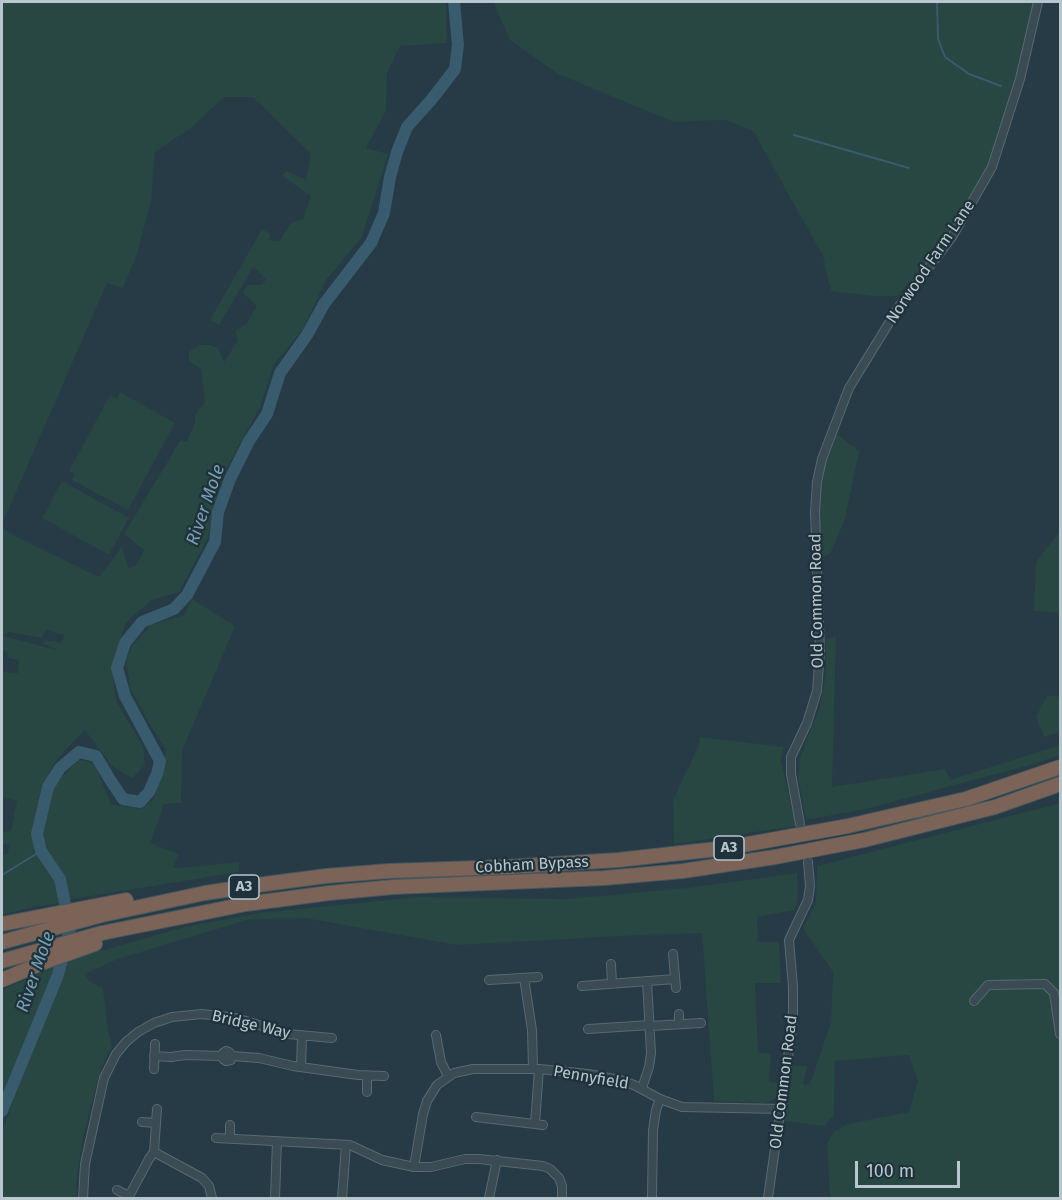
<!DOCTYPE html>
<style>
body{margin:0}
#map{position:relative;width:1062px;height:1200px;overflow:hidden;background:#263b45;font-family:"Fira Sans",sans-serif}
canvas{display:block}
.frame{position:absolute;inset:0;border:3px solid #b8c6ce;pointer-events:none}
.scale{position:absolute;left:855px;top:1161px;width:105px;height:27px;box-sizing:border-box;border:3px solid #b8c6ce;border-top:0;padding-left:8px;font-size:18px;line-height:21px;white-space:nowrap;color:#b8c6ce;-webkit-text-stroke:4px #1f313a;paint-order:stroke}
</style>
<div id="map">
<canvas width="1062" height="1200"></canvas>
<div class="frame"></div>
<div class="scale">100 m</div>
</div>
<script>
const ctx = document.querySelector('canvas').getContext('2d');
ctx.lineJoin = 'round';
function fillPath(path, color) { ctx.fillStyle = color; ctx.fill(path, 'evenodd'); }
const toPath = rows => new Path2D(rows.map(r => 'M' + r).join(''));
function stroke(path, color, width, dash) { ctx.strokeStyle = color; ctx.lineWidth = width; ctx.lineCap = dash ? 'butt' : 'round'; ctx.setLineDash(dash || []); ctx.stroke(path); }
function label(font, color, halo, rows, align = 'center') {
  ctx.font = font + ' "Fira Sans",sans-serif'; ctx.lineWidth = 4.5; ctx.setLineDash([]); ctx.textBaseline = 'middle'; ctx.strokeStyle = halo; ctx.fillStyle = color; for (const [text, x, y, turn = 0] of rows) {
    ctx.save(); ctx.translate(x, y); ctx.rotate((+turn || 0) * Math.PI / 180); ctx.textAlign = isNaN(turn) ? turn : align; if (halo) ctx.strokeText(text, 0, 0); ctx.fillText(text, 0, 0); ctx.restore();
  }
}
fillPath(toPath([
 [2,2,446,2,447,43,400,46,387,73,386,111,366,148,388,154,362,237,326,280,303,329,274,364,261,405,221,479,208,538,179,592,152,600,125,623,112,669,116,701,143,746,145,765,132,778,112,766,85,730,68,747,54,763,44,784,38,802,35,829,37,852,39,859,56,880,60,903,33,907,2,915,2,855,7,854,10,845,2,844,2,832,11,831,17,801,2,797,2,661,2,682,3,672,18,673,19,660,7,658,8,652,2,650,2,527,11,534,99,577,122,547,128,568,137,565,144,550,124,534,180,441,187,441,195,424,195,415,205,402,201,369,189,361,189,352,199,345,210,345,218,348,224,362,238,340,235,331,246,324,257,306,243,293,247,285,262,285,266,279,253,267,219,325,210,320,262,229,271,234,268,240,279,241,291,223,303,219,311,196,282,176,286,171,306,180,311,154,253,97,224,97,192,127,155,152,151,201,137,254,123,288,107,283,2,524],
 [46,630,64,635,62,643,45,640,43,644,56,649,56,650,3,636,8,632,42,638],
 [495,2,1033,2,1016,82,989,165,951,234,897,296,872,296,831,291,823,256,753,131,726,120,674,122,558,74,510,40,495,6],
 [120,392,175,423,128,510,72,480,75,474,69,471,110,395,117,399],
 [837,434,859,451,845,519,830,554,822,558,819,515,824,468],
 [62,481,129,518,109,555,42,518],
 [1060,531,1060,613,1034,611,1036,562],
 [192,599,235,626,182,751,181,803,164,804,150,843,179,854,172,868,179,868,239,862,239,872,67,900,65,884,58,869,45,848,43,827,54,784,79,760,94,763,111,804,140,809,153,800,161,778,166,750,149,723,130,688,126,659,133,645,151,625,184,615],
 [836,636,832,787,945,769,950,780,1060,745,1060,755,1033,764,866,809,806,820,798,777,800,758,820,706,826,674,826,639],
 [1047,695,1060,697,1060,732,1044,737,1036,717],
 [700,737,784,747,781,760,796,826,674,844,673,800,699,745],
 [1060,803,1060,1198,830,1198,827,1143,834,1132,848,1124,909,1112,918,1081,909,1055,835,1061,834,1115,824,1126,784,1121,791,1066,807,1066,803,1085,810,1084,831,1022,833,972,803,928,816,903,817,866],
 [797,873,798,900,794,910,757,917,758,942,779,942,781,983,755,983,758,1052,771,1054,769,1082,781,1083,776,1098,766,1103,714,1101,702,933,641,935,457,945,305,918,250,919,118,959,84,974,89,981,103,989,108,1030,112,1046,103,1064,97,1083,83,1137,76,1182,77,1198,2,1198,2,1133,20,1080,59,984,66,962,90,954,184,927,260,913,417,897,567,899,687,888],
 [55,966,53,975,2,1097,2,990]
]), '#284642');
stroke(toPath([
 [937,2,938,39,945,57,969,74,1001,86],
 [794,135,909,168],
 [2,875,41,851]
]), '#385b6d', 2);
stroke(toPath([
 [2,1111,58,975,70,928,60,879,41,851,37,834,48,787,60,768,79,752,96,756,109,778,123,799,140,802,149,792,157,774,160,761,125,696,117,668,125,643,142,622,174,609,187,595,215,542,218,512,230,479,249,441,267,414,280,373,307,335,324,304,371,243,384,213,390,177,397,152,407,127,432,99,455,69,458,45,454,2]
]), '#385b6d', 12);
const street = toPath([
 [800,824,791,774,791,757,807,723,817,691,820,651,815,512,817,482,822,459,849,388,900,305,952,237,992,167,1020,79,1038,2],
 [673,954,676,988],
 [611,964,612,983],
 [524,978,532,1030,533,1069],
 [489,980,538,977],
 [582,986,675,979],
 [974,1001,988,985,1045,984,1054,993,1060,1034],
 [679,1014,679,1024],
 [650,1026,701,1023],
 [588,1029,650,1025],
 [436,1035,441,1062,448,1076],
 [154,1056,171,1057,185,1055,222,1056,223,1053,226,1051,229,1052,232,1056,231,1060,226,1061,223,1059,222,1056],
 [232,1056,259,1058,293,1066,358,1075,384,1076],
 [301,1067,302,1036],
 [154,1069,155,1044],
 [539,1069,588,1074,620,1080,634,1085,660,1099,682,1107,782,1109],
 [642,1088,649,1067,651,1053,647,981],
 [367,1092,367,1076],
 [476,1117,543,1125],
 [142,1122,156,1123],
 [216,1138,350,1145,382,1160,414,1167,431,1167,465,1159,479,1159,543,1166,550,1169,559,1178,562,1186,562,1198],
 [230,1138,230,1125],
 [154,1152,202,1178,209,1186,212,1198],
 [414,1167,423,1114,427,1101,437,1085,454,1073,473,1069,539,1069,535,1124],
 [117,1190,129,1196],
 [83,1198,85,1164,104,1078,116,1054,126,1042,138,1032,154,1023,172,1017,202,1014,236,1018,288,1034,332,1038],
 [128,1198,149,1159,154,1152,157,1109],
 [275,1198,277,1141],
 [342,1198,346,1145],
 [489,1198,497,1160],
 [652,1198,653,1130,656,1110,660,1099],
 [768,1198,793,1022,793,987,789,940,808,900,810,886,808,862]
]);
const highway = toPath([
 [2,924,126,900],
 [2,942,102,915,205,893,265,884,326,876,389,871,507,867,618,860,726,848,848,826,966,799,1060,767],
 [2,961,102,933,246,904,329,893,393,887,604,878,683,871,775,857,864,840,995,807,1060,784],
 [2,980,47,961,95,944]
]);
stroke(street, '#596972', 10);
stroke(highway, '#45565f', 16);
stroke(street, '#3a4b54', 8);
stroke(highway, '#7b6457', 14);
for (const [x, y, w] of [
 [729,848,30],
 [244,887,30]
]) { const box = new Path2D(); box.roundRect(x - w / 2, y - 12, w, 24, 4.5); ctx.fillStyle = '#1f313a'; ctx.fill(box); stroke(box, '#b8c6ce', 1.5); }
label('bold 15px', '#b8c6ce', null, [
 ["A3",729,848],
 ["A3",244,887]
]);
label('16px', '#b8c6ce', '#1f313a', [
 ["Norwood Farm Lane",931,262,-56],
 ["Old Common Road",817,601,-91],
 ["Cobham Bypass",532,865,-3],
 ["Bridge Way",251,1025,13],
 ["Pennyfield",591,1078,10],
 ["Old Common Road",784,1082,-83]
]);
label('italic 18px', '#769fb3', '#1f313a', [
 ["River Mole",206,505,-71],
 ["River Mole",36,972,-71]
]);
</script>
